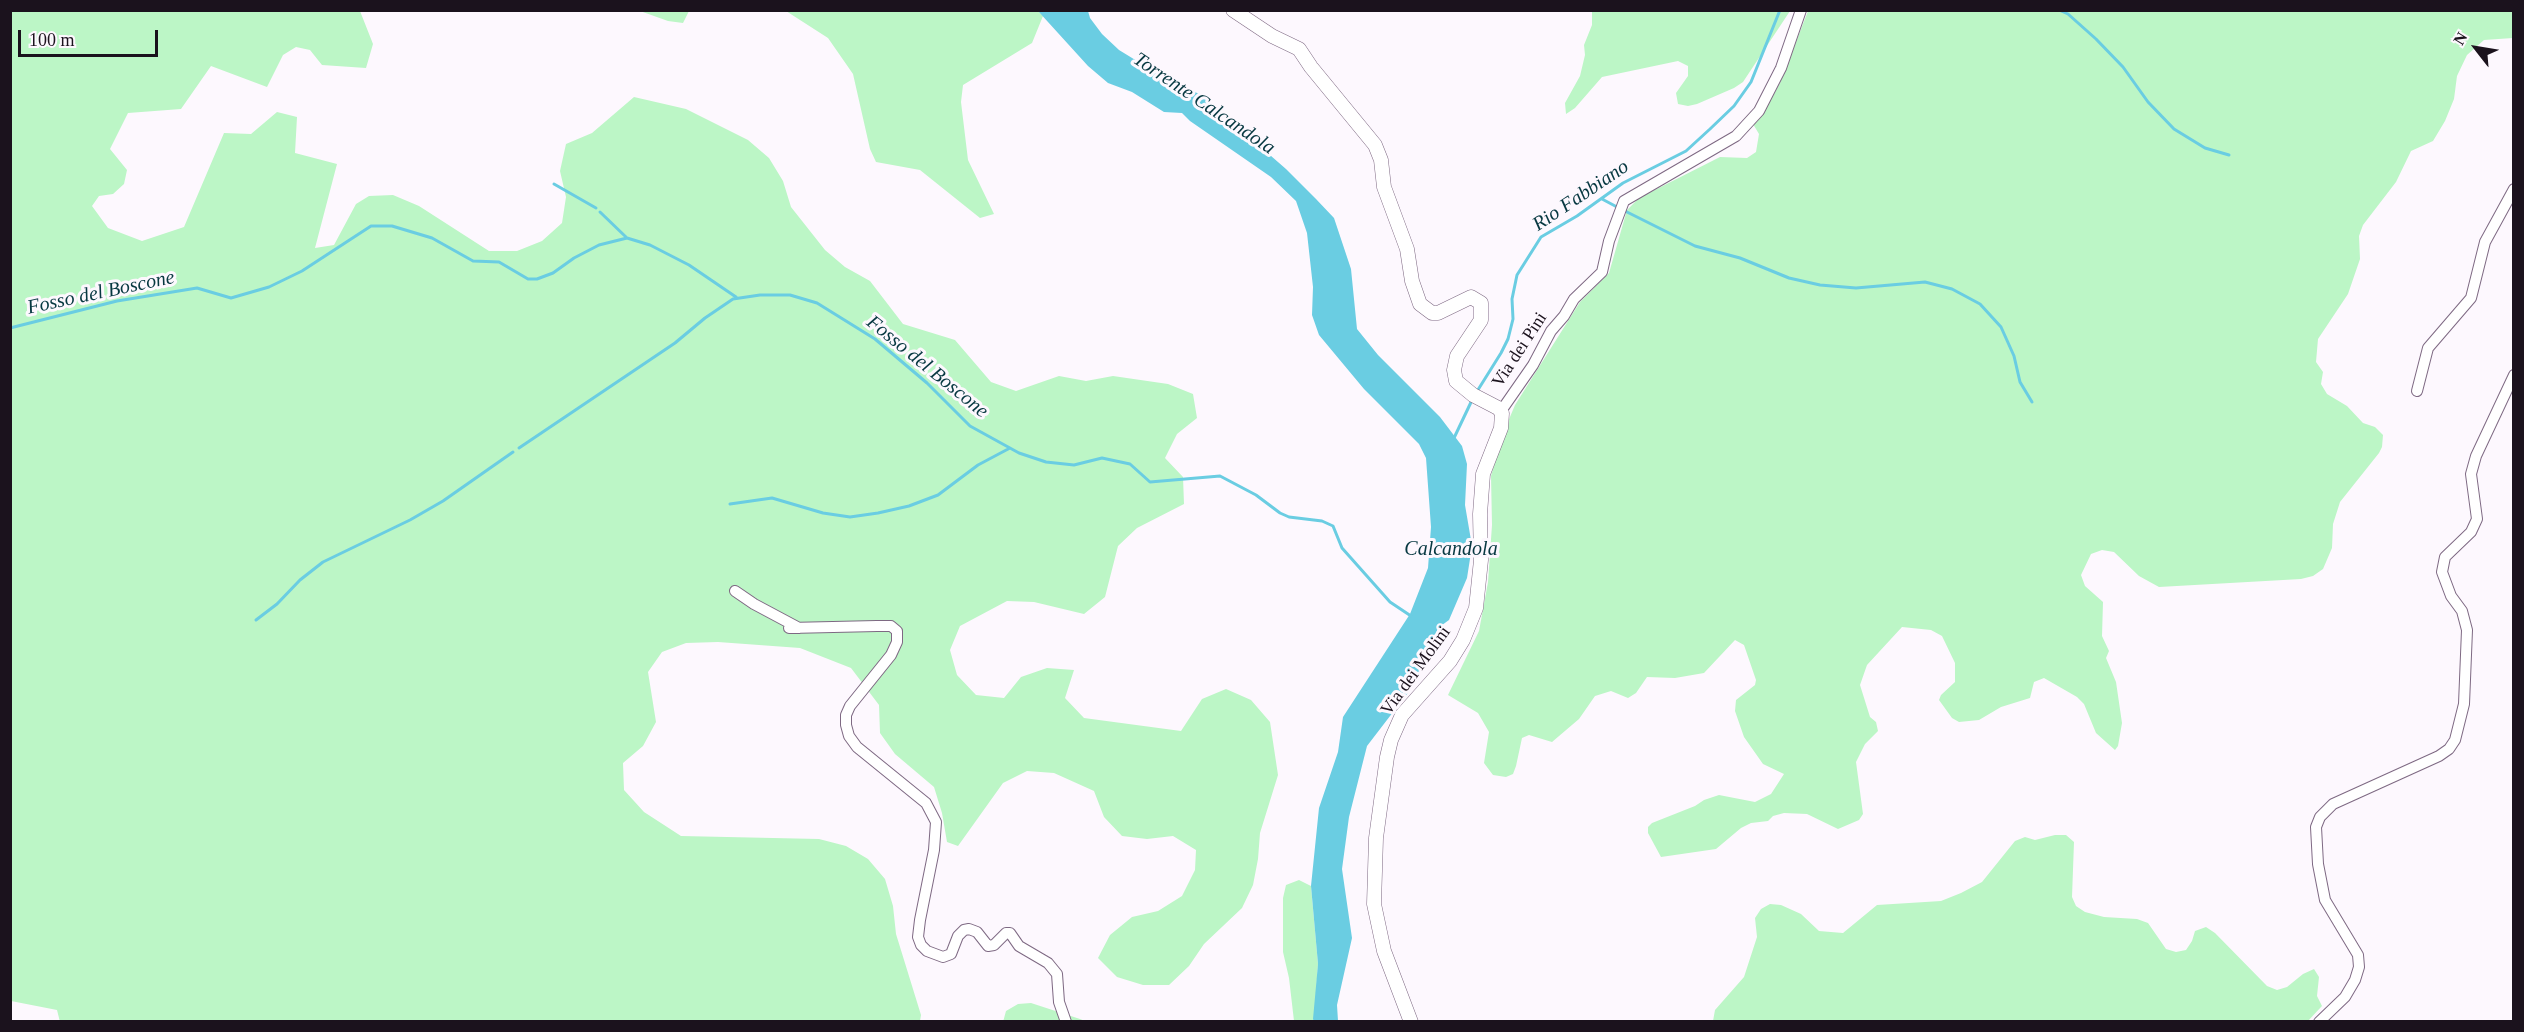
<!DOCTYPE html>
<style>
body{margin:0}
#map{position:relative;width:2524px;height:1032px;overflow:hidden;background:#fdf8fe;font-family:"Times New Roman",serif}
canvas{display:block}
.frame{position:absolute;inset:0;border:12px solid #1b121d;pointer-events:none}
.north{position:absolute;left:2446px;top:18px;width:60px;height:60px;-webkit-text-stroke:4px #fdf8fe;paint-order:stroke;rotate:301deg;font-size:16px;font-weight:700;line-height:24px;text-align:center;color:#1b121d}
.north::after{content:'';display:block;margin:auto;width:21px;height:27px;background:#1b121d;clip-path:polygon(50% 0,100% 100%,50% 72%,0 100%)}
.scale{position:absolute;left:18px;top:30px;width:140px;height:27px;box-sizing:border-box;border:3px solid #1b121d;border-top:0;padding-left:8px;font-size:18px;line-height:21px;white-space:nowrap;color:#1b121d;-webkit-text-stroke:4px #fdf8fe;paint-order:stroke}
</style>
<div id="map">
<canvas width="2524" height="1032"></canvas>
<div class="frame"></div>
<div class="north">N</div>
<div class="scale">100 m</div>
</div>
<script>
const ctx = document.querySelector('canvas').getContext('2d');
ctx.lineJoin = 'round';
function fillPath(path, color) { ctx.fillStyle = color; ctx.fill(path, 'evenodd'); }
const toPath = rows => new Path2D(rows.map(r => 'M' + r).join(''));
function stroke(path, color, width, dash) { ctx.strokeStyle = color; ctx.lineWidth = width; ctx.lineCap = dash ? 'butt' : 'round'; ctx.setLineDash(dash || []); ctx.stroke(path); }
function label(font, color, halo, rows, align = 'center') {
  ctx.font = font + ' "Times New Roman",serif'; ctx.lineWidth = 6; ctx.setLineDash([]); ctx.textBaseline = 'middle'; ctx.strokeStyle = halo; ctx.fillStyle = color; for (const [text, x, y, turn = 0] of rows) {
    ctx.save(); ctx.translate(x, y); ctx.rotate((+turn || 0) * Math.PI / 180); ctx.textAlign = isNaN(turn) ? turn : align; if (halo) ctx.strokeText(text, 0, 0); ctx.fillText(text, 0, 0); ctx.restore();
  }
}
fillPath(toPath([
 [10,11,360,11,373,44,366,68,322,65,310,50,296,47,283,55,267,87,211,66,181,109,128,113,110,149,127,170,124,184,113,194,99,196,92,206,108,228,142,241,184,227,224,133,251,134,277,112,297,117,295,153,337,164,315,248,334,245,356,204,369,196,393,195,419,206,489,251,517,251,542,241,562,223,566,197,560,171,566,144,592,133,634,97,686,109,748,140,769,158,783,181,791,207,825,250,845,267,870,281,903,324,955,340,991,382,1016,391,1059,376,1086,381,1113,376,1168,384,1193,394,1197,418,1177,434,1165,458,1183,477,1184,504,1137,528,1118,546,1105,597,1084,614,1034,602,1007,601,960,626,950,650,957,675,976,695,1004,698,1021,677,1047,668,1074,670,1065,698,1084,718,1181,731,1202,699,1226,689,1251,700,1270,722,1278,775,1260,833,1258,859,1253,885,1242,908,1204,944,1189,966,1169,985,1143,985,1117,977,1098,958,1110,935,1132,917,1158,911,1182,896,1195,870,1196,850,1173,836,1147,839,1122,836,1104,817,1094,791,1054,773,1027,771,1003,783,958,846,947,842,942,813,934,787,895,754,880,733,879,705,851,668,800,648,718,642,686,643,662,652,648,672,656,722,643,746,623,763,624,790,644,812,681,836,819,839,846,846,868,859,885,879,893,906,896,934,921,1015,920,1021,60,1022,57,1010,11,1001],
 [640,11,689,11,683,23,668,21],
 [786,11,1038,11,1043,16,1032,43,963,85,961,102,968,160,994,214,980,218,920,170,876,162,870,149,853,74,828,38],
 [1592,11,1592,10,1790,11,1743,82,1734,88,1697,104,1688,106,1678,104,1676,93,1688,76,1688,66,1678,61,1602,77,1575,108,1566,114,1565,103,1580,76,1585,55,1584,45,1592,25],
 [1808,11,2513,11,2513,38,2484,40,2467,55,2457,76,2454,99,2445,121,2433,141,2411,151,2396,182,2363,225,2359,236,2360,259,2348,294,2318,339,2316,362,2323,372,2321,384,2327,394,2347,406,2363,423,2375,427,2383,435,2382,447,2379,453,2340,502,2333,524,2332,548,2323,569,2313,576,2301,579,2159,587,2139,576,2114,552,2102,550,2091,554,2081,575,2085,586,2103,602,2102,636,2109,651,2106,658,2116,682,2122,723,2118,746,2115,750,2096,733,2084,704,2077,697,2044,678,2034,682,2030,698,2001,707,1979,720,1959,722,1952,718,1939,700,1941,695,1955,682,1955,663,1942,636,1931,630,1902,627,1867,665,1860,685,1870,717,1876,722,1878,731,1865,744,1856,762,1863,814,1859,820,1838,829,1807,814,1784,813,1773,816,1768,821,1751,823,1741,828,1716,849,1661,857,1648,833,1648,827,1652,823,1695,806,1704,800,1719,795,1755,802,1771,794,1784,774,1763,764,1744,737,1735,711,1736,700,1755,685,1756,680,1744,645,1735,640,1704,673,1675,678,1647,677,1636,693,1628,698,1611,691,1595,696,1579,719,1552,742,1529,735,1522,738,1516,766,1513,774,1506,777,1493,775,1484,763,1489,732,1478,713,1448,695,1479,631,1488,582,1492,525,1491,476,1502,436,1515,405,1580,302,1609,273,1627,210,1639,198,1720,157,1747,158,1756,152,1759,134,1753,124,1763,114,1780,83],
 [2055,835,2066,835,2074,842,2072,897,2076,906,2085,912,2104,917,2137,919,2148,923,2166,949,2176,952,2186,950,2192,941,2195,931,2206,927,2215,933,2267,986,2277,990,2287,987,2303,974,2314,969,2319,977,2317,996,2322,1006,2307,1022,1713,1021,1715,1010,1744,977,1757,937,1755,918,1761,909,1770,904,1781,905,1801,914,1819,931,1843,933,1877,905,1941,901,1961,893,1982,882,2015,841,2025,837,2035,840],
 [1299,880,1311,886,1318,964,1314,1021,1294,1021,1289,978,1283,952,1283,898,1286,885],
 [1031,1003,1080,1019,1085,1021,1003,1022,1006,1011,1018,1004]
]), '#bcf6c6');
fillPath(toPath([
 [1038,11,1088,11,1090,18,1102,34,1119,50,1155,72,1201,95,1286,169,1316,199,1334,218,1351,269,1357,329,1378,355,1440,417,1462,446,1467,464,1465,505,1472,546,1467,578,1449,620,1438,628,1427,657,1410,690,1367,746,1349,817,1342,869,1352,938,1337,1005,1338,1021,1314,1021,1313,1019,1318,964,1311,886,1319,808,1338,752,1343,717,1410,614,1428,568,1431,527,1426,458,1419,444,1364,389,1319,335,1312,315,1313,287,1307,233,1296,201,1271,177,1190,121,1182,113,1164,112,1132,92,1108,83,1088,66]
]), '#6acde2');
stroke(toPath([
 [2059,10,2068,14,2096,39,2123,67,2148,102,2174,129,2205,148,2229,155],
 [554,184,596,208],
 [1602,199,1617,207],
 [1623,210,1695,246,1740,258,1789,278,1820,285,1856,288,1925,282,1952,289,1980,304,2001,327,2014,356,2020,382,2032,402],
 [600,212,627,238],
 [10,328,117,301,197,288,231,298,269,287,302,271,371,226,392,226,432,238,473,261,499,262,528,279,537,279,553,273,574,258,599,245,627,238,650,245,689,265,736,297],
 [1476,393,1501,353,1508,339,1513,319,1512,299,1517,275,1541,237,1577,216,1623,183,1686,151,1710,129,1734,106,1751,82,1780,10],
 [1454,438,1473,398],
 [519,448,675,343,705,318,733,299,760,295,790,295,817,303,875,339,927,383,970,426,1019,453,1046,462,1074,465,1102,458,1130,464,1150,482,1220,476,1256,495,1280,513,1289,517,1322,521,1333,526,1342,548,1390,602,1411,616],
 [730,504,772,498,823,513,850,517,878,513,909,506,938,495,978,465,1010,448],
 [256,620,277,604,300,580,323,562,410,520,443,501,513,452]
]), '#6acde2', 3);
const minor = toPath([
 [2417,391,2428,348,2471,298,2485,242,2514,189],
 [1501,411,1533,365,1551,331,1564,316,1574,299,1602,272,1609,241,1624,201,1736,136,1759,111,1781,68,1801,10],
 [735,591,754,604,799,628],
 [789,628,877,626,891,626,897,631,897,642,891,655,850,706,846,715,846,725,849,736,857,747,926,803,936,822,934,850,920,920,918,937,921,945,927,951,943,957,951,954,958,936,964,930,969,929,977,932,988,946,994,945,1006,933,1010,933,1019,946,1048,963,1057,974,1059,1002,1066,1022],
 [2319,1022,2345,997,2355,980,2359,967,2358,955,2325,900,2318,864,2316,827,2320,817,2333,804,2439,756,2449,749,2455,740,2464,704,2467,630,2462,611,2451,596,2442,572,2445,557,2471,532,2477,519,2471,474,2476,456,2514,375]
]);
const tertiary = toPath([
 [1233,10,1272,36,1299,49,1311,67,1375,145,1381,160,1384,187,1407,249,1412,281,1420,304,1432,313,1438,313,1471,297,1481,303,1481,320,1457,356,1454,370,1456,381,1473,395,1498,408,1502,413,1501,428,1483,474,1480,514,1481,560,1476,608,1463,640,1450,661,1402,715,1391,740,1387,757,1376,838,1374,904,1384,951,1411,1022]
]);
stroke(minor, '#7e6983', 12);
stroke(tertiary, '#7e6983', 15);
stroke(minor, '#fff', 10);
stroke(tertiary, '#fff', 14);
label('18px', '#1b121d', '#fdf8fe', [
 ["Via dei Pini",1520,350,-57],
 ["Via dei Molini",1416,671,-54]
]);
label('italic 20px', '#073841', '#fdf8fe', [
 ["Torrente Calcandola",1204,104,34],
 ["Rio Fabbiano",1581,196,-34],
 ["Fosso del Boscone",101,293,-12],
 ["Fosso del Boscone",927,367,39],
 ["Calcandola",1451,550]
]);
</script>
